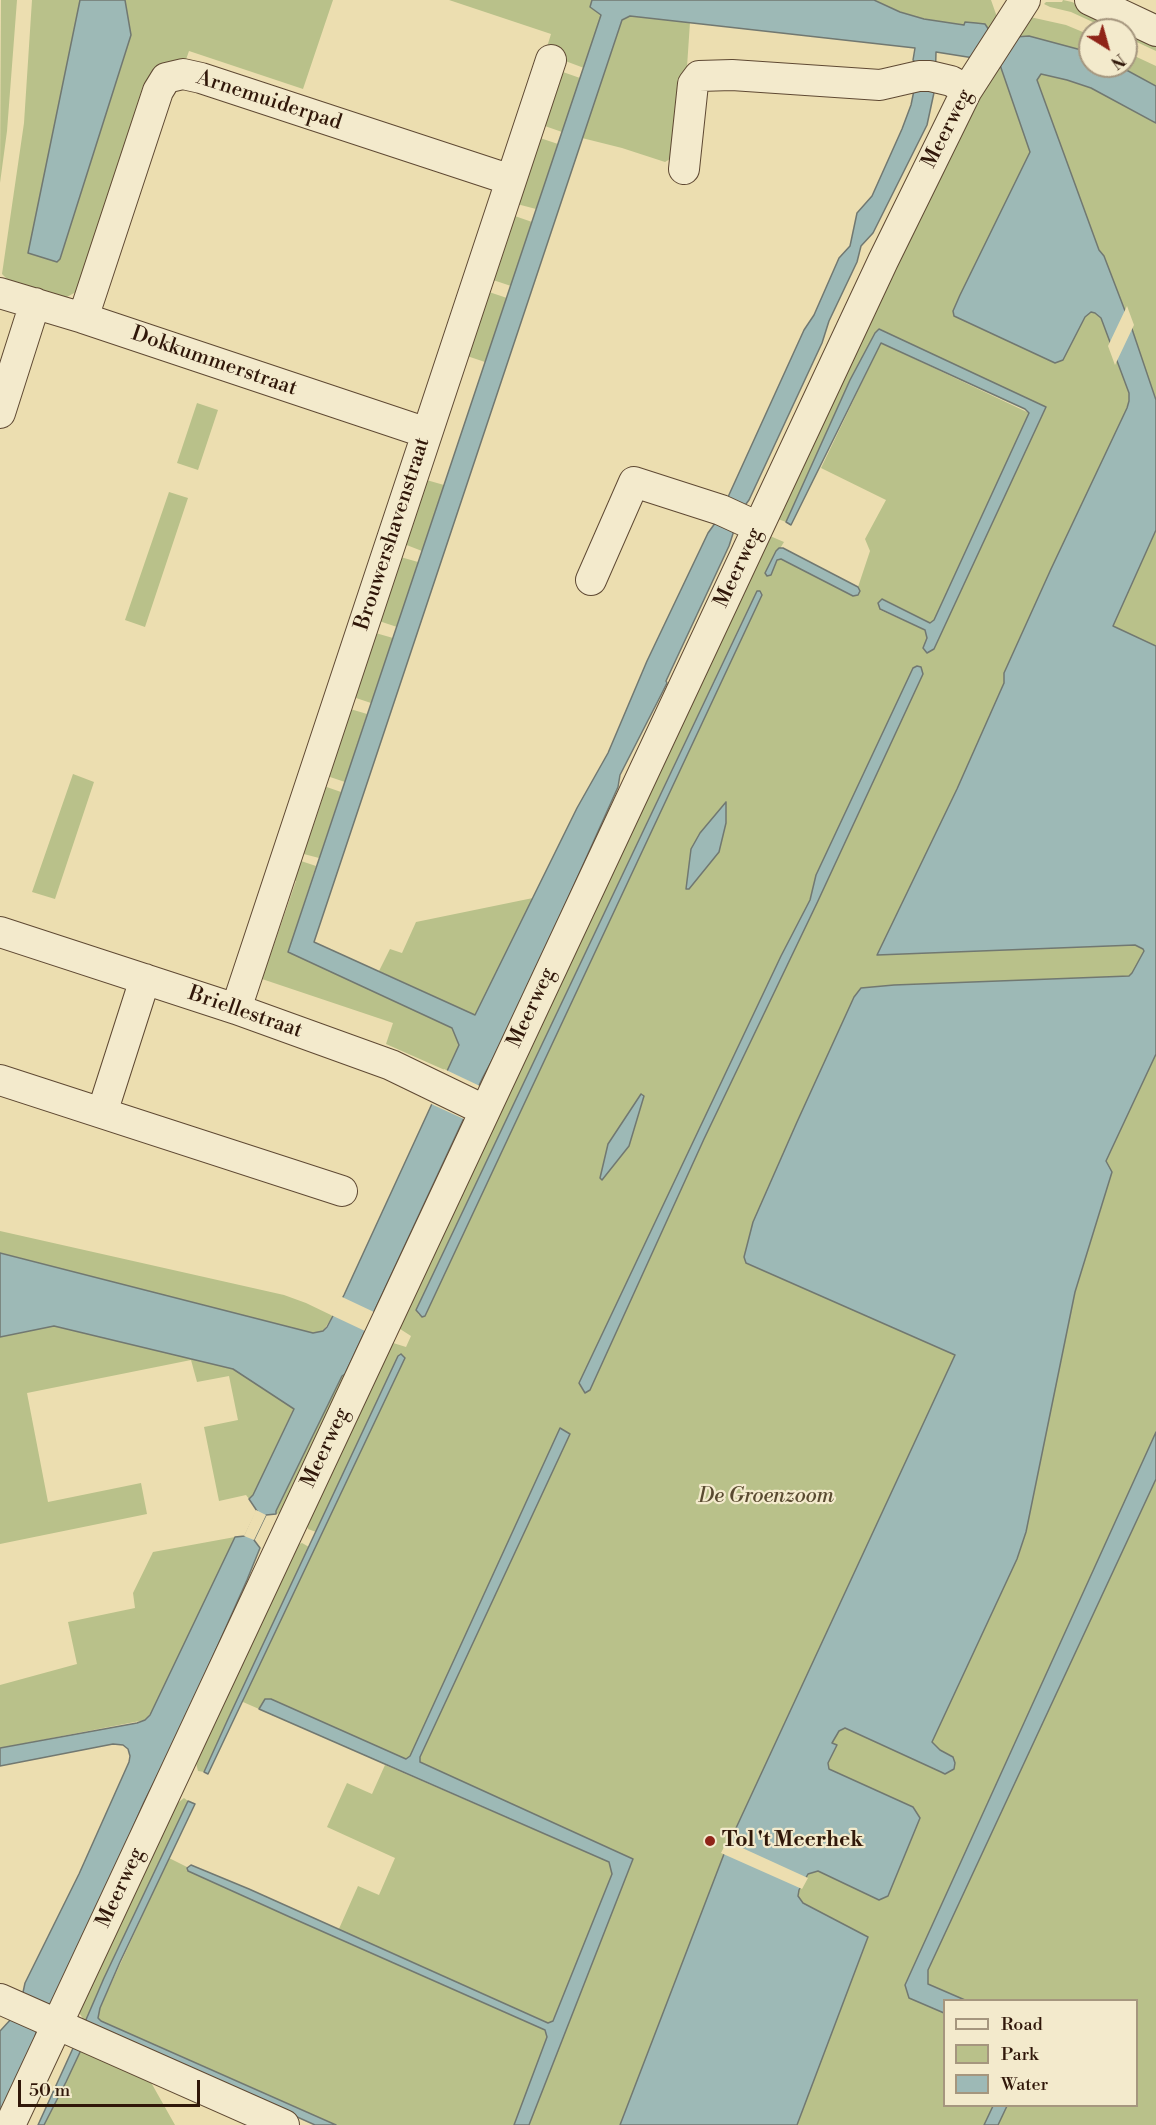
<!DOCTYPE html>
<style>
body{margin:0}
#map{position:relative;width:1156px;height:2125px;overflow:hidden;background:#ecdeb0;font-family:"Libre Bodoni",serif}
canvas{display:block}
.legend{position:absolute;left:943px;top:1999px;width:195px;height:108px;box-sizing:border-box;background:#f3eacc;border:2px solid #a5967e;margin:0;padding:8px 10px;list-style:none;font-size:18px;color:#301709}
.legend li{display:flex;align-items:center;gap:12px;height:30px}
.legend b{width:30px;border:2px solid #a5967e}
.north{position:absolute;left:1078px;top:18px;width:60px;height:60px;box-sizing:border-box;background:#f3eacc;border:2px solid #a5967e;border-radius:50%;rotate:143deg;font-size:16px;font-weight:700;line-height:24px;text-align:center;color:#301709}
.north::after{content:'';display:block;margin:auto;width:21px;height:27px;background:#8f2418;clip-path:polygon(50% 0,100% 100%,50% 72%,0 100%)}
.scale{position:absolute;left:18px;top:2080px;width:182px;height:27px;box-sizing:border-box;border:3px solid #301709;border-top:0;padding-left:8px;font-size:18px;line-height:21px;white-space:nowrap;color:#301709;-webkit-text-stroke:4px #f3eacc;paint-order:stroke}
</style>
<div id="map">
<canvas width="1156" height="2125"></canvas>
<ul class="legend">
<li><b style="height:8px;background:#f3eacc"></b>Road</li>
<li><b style="height:16px;background:#b9c18a"></b>Park</li>
<li><b style="height:16px;background:#9db9b6"></b>Water</li>
</ul>
<div class="north">N</div>
<div class="scale">50 m</div>
</div>
<script>
const ctx = document.querySelector('canvas').getContext('2d');
ctx.lineJoin = 'round';
function fillPath(path, color) { ctx.fillStyle = color; ctx.fill(path, 'evenodd'); }
const toPath = rows => new Path2D(rows.map(r => 'M' + r).join(''));
function stroke(path, color, width, dash) { ctx.strokeStyle = color; ctx.lineWidth = width; ctx.lineCap = dash ? 'butt' : 'round'; ctx.setLineDash(dash || []); ctx.stroke(path); }
function label(font, color, halo, rows, align = 'center') {
  ctx.font = font + ' "Libre Bodoni",serif'; ctx.lineWidth = 4.5; ctx.setLineDash([]); ctx.textBaseline = 'middle'; ctx.strokeStyle = halo; ctx.fillStyle = color; for (const [text, x, y, turn = 0] of rows) {
    ctx.save(); ctx.translate(x, y); ctx.rotate((+turn || 0) * Math.PI / 180); ctx.textAlign = isNaN(turn) ? turn : align; if (halo) ctx.strokeText(text, 0, 0); ctx.fillText(text, 0, 0); ctx.restore();
  }
}
fillPath(toPath([
 [1,0,17,0,7,131,0,183],
 [32,0,80,0,28,253,60,258,131,35,125,0,333,0,303,89,189,51,183,68,76,292,65,298,7,279,2,274,24,123],
 [449,0,592,0,590,7,601,15,584,68,560,59,547,47,551,34],
 [874,0,991,0,997,17,989,30,924,19,900,12],
 [1063,0,1072,2,1156,40,1156,51,1126,37,1126,30,1110,30,1071,12,1050,7,1044,4,1046,2,1062,2],
 [630,16,690,22,687,67,677,155,665,162,622,148,582,138,622,20],
 [1030,17,1066,25,1090,35,1090,66,1126,66,1126,52,1156,66,1156,2125,524,2125,628,1861,261,1705,259,1709,243,1702,244,1695,399,1354,316,1532,308,1529,304,1516,390,1342,406,1347,411,1336,397,1327,770,536,784,542,765,573,766,575,777,560,781,559,853,596,855,596,859,589,858,587,870,551,865,539,886,500,821,468,881,343,1029,413,934,620,930,623,883,599,880,610,925,630,927,638,924,645,1038,404,879,329,875,333,850,380,786,522,778,519,908,226,999,62,1008,85,1015,37],
 [755,594,419,1315,416,1310],
 [944,2000,1136,2000,1136,2106,944,2106],
 [560,71,580,78,562,132,542,125],
 [537,137,558,144,536,209,517,204],
 [512,215,532,222,511,286,493,280,492,267,498,269,511,230,505,228],
 [486,291,507,298,485,362,467,356],
 [197,403,218,410,198,470,177,463],
 [423,479,444,485,422,551,404,544],
 [169,492,188,498,145,627,125,620],
 [397,556,418,562,397,627,379,621,397,572],
 [372,632,393,638,371,703,353,697,359,686,372,648],
 [347,708,367,714,345,782,327,776,328,761,334,762,347,724,341,722],
 [73,774,94,782,55,899,32,892],
 [321,785,341,792,319,858,300,853,303,837,309,838,322,800,316,798],
 [298,860,316,866,288,952,452,1028,459,1045,447,1071,386,1044,393,1023,262,979,296,881,288,878],
 [533,898,475,1015,379,971,390,949,402,953,416,922],
 [0,1231,284,1295,306,1303,333,1316,323,1331,313,1333,0,1253],
 [54,1326,233,1369,294,1408,253,1495,249,1499,246,1495,219,1501,204,1427,238,1420,229,1376,197,1382,191,1360,27,1393,48,1502,141,1483,147,1514,0,1544,0,1337],
 [365,1331,373,1335,288,1512,276,1514,276,1511,342,1376,346,1374],
 [235,1537,155,1708,145,1720,0,1748,0,1685,77,1664,68,1622,135,1608,133,1593,153,1552],
 [302,1543,309,1547,204,1772,198,1771,196,1763,290,1547],
 [385,1765,609,1862,612,1874,553,2021,550,2023,548,2024,338,1931,358,1886,379,1895,395,1858,327,1827,347,1783,372,1794],
 [184,1798,188,1801,104,1978,85,2022,75,2006,164,1814],
 [169,1858,187,1867,188,1871,545,2030,547,2037,514,2125,336,2125,101,2021,98,2018,100,2008],
 [81,2050,144,2070,175,2125,44,2125]
]), '#b9c18a');
const water = toPath([
 [80,0,125,0,131,35,60,259,57,262,28,253,80,0],
 [592,0,874,0,900,12,924,19,964,25,965,22,976,23,985,24,989,30,1015,37,1029,36,1085,51,1090,53,1090,66,1119,66,1156,86,1156,123,1091,88,1067,80,1041,74,1037,80,1099,250,1104,256,1132,329,1156,400,1156,530,1113,626,1156,646,1156,1054,1106,1161,1112,1172,1075,1292,1026,1532,1017,1559,932,1742,940,1750,953,1757,955,1763,954,1769,945,1774,941,1772,845,1728,839,1731,832,1743,837,1745,828,1763,829,1769,913,1807,920,1818,888,1896,879,1900,818,1871,808,1874,799,1890,798,1896,803,1903,868,1937,797,2125,620,2125,724,1854,955,1355,746,1263,744,1257,753,1222,797,1122,854,997,861,988,894,985,1129,976,1132,973,1144,951,1143,949,1135,945,877,955,957,789,1004,683,1004,673,1051,569,1127,408,1129,401,1129,393,1101,318,1095,313,1091,312,1085,317,1063,360,1055,363,954,316,953,311,960,295,1030,152,999,62,936,52,935,88,927,125,873,233,861,246,857,262,829,321,822,343,749,500,740,512,729,546,666,681,667,683,661,695,620,775,618,787,512,1023,483,1077,345,1374,342,1376,276,1511,276,1514,266,1515,254,1540,260,1548,247,1580,180,1730,144,1802,58,1998,37,2028,32,2050,0,2114,0,2031,12,2018,22,1997,25,1983,79,1874,129,1762,130,1756,128,1749,123,1745,113,1744,0,1766,0,1748,137,1723,145,1720,150,1715,235,1537,245,1536,257,1511,249,1499,253,1495,294,1409,233,1369,54,1326,0,1337,0,1253,313,1333,323,1331,327,1327,344,1295,459,1045,452,1028,288,952,601,15,590,7,592,0],
 [630,16,915,48,913,60,919,66,911,105,902,129,872,196,857,213,850,246,839,258,814,315,804,330,718,519,708,533,647,661,608,753,577,808,475,1015,314,942,622,20,630,16],
 [879,329,1046,407,934,649,927,653,923,648,927,638,925,630,880,609,878,603,882,599,930,623,934,620,1029,413,1025,409,881,343,791,525,786,522,850,380,875,333,879,329],
 [779,548,783,548,858,587,860,591,858,595,853,596,781,559,777,560,771,575,767,576,765,573,776,551,779,548],
 [757,591,760,591,762,595,425,1316,422,1317,416,1310,757,591],
 [917,666,921,667,923,674,817,903,704,1139,590,1390,585,1393,579,1383,781,956,810,900,816,875,913,668,917,666],
 [726,802,726,823,719,852,689,889,686,889,691,849,700,833,726,802],
 [641,1094,644,1096,629,1146,602,1180,600,1178,608,1144,641,1094],
 [401,1354,405,1358,208,1774,204,1772,228,1719,398,1356,401,1354],
 [560,1428,570,1434,420,1757,420,1762,633,1859,529,2125,514,2125,547,2037,545,2030,292,1918,188,1871,187,1868,191,1865,249,1889,548,2023,553,2021,612,1874,609,1862,259,1709,265,1699,271,1699,406,1759,410,1756,560,1428],
 [1156,1432,1156,1479,928,1970,928,1984,965,2000,944,2000,944,2013,909,1998,905,1985,1156,1432],
 [188,1801,195,1804,120,1962,100,2008,98,2018,101,2021,336,2125,315,2125,85,2022,104,1978,188,1801],
 [74,2046,81,2050,66,2082,44,2125,38,2125,74,2046],
 [993,2106,1007,2106,998,2125,984,2125,993,2106]
]);
fillPath(water, '#9db9b6');
stroke(water, '#717871', 1.5);
fillPath(toPath([
 [1127,306,1134,325,1115,365,1108,346],
 [444,1069,482,1087,466,1120,429,1103],
 [340,1296,374,1312,365,1331,331,1315],
 [256,1510,266,1515,254,1540,244,1536],
 [727,1841,808,1878,802,1889,721,1853]
]), '#ecdeb0');
const minor = toPath([
 [1090,0,1156,31],
 [684,169,693,84,699,76,732,75,880,85,919,76,930,76,951,81,967,90],
 [0,293,83,318,427,433],
 [83,318,158,91,166,78,183,74,201,78,511,180],
 [0,413,35,303],
 [591,580,634,482,721,510,758,527],
 [0,932,236,1009,391,1065,484,1110],
 [236,1009,551,60],
 [0,1080,342,1191],
 [102,1113,145,979],
 [0,1999,284,2125],
 [10,2125,883,261,967,90,1025,0]
]);
stroke(minor, '#5f4933', 32);
stroke(minor, '#f3eacc', 30);
for (const [x, y, r, color] of [
 [710,1841,6,"#8f2418"]
]) { const dot = new Path2D(); dot.arc(x, y, r, 0, 2 * Math.PI); ctx.fillStyle = color; ctx.fill(dot); stroke(dot, '#f3eacc', 2); }
label('21px', '#301709', '#f3eacc', [
 ["Arnemuiderpad",269,101,18],
 ["Meerweg",948,129,-63],
 ["Dokkummerstraat",214,362,19],
 ["Brouwershavenstraat",393,534,-72],
 ["Meerweg",739,568,-65],
 ["Meerweg",532,1008,-65],
 ["Briellestraat",245,1013,19],
 ["Meerweg",326,1448,-65],
 ["Meerweg",121,1888,-65]
]);
label('italic 21px', '#594a30', '#f3eacc', [
 ["De Groenzoom",766,1497]
]);
label('bold 21px', '#301709', '#f3eacc', [
 ["Tol 't Meerhek",722,1841]
], 'left');
</script>
